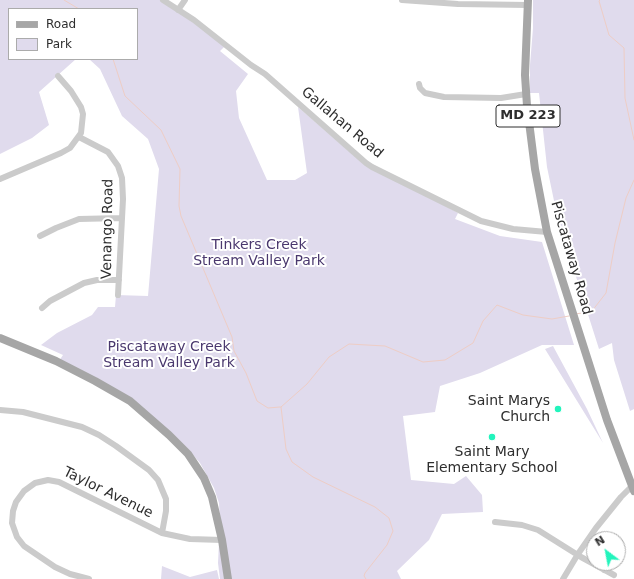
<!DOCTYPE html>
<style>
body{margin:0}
#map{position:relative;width:634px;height:579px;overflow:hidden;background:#fff;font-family:"DejaVu Sans",sans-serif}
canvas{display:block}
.legend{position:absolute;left:8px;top:8px;width:130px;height:52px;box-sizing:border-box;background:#fff;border:1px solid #ababab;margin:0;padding:5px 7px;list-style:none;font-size:12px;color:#2e2e2e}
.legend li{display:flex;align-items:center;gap:8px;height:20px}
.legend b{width:20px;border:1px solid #ababab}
.north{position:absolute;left:586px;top:531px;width:40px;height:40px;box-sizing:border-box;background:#fff;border:1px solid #ababab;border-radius:50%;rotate:328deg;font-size:11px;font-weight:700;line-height:16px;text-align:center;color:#2e2e2e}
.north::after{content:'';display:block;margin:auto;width:14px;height:18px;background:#22f4bc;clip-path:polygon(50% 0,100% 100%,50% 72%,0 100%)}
</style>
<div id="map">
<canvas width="634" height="579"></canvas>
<ul class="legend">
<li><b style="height:5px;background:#a6a6a6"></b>Road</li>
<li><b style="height:11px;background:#e0dbed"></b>Park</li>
</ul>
<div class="north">N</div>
</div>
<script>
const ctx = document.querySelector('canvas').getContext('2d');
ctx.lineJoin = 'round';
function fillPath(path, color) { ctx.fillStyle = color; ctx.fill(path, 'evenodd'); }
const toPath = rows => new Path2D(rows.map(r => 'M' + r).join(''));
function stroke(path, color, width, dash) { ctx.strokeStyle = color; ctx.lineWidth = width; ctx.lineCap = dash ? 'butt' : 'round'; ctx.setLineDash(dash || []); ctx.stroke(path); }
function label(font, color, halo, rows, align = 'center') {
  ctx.font = font + ' "DejaVu Sans",sans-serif'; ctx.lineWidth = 4; ctx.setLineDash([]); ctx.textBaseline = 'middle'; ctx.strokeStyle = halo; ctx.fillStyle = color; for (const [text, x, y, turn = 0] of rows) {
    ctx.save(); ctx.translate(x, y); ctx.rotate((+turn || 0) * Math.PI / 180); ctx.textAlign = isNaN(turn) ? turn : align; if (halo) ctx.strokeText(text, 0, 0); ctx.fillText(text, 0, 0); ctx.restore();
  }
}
fillPath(toPath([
 [0,0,161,0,167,3,225,46,220,51,248,74,236,91,239,118,267,180,295,180,307,173,298,107,352,154,458,213,455,219,500,236,542,242,574,345,542,345,480,373,440,386,435,412,403,416,411,480,454,484,466,476,482,495,483,512,442,514,429,540,397,571,401,579,220,579,218,563,220,522,219,503,214,488,200,463,187,448,155,420,59,361,63,355,41,345,57,333,92,315,98,307,115,307,116,295,148,296,159,169,148,139,122,116,100,69,89,59,137,59,137,9,9,9,9,59,76,59,39,92,49,125,32,138,0,154],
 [533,0,634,0,634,409,630,411,614,360,612,343,599,349,558,220,547,167,539,93,530,93,530,65,533,28],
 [553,346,587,409,603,443,545,349],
 [162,566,190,577,217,570,219,579,161,579]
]), '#e0dbed');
stroke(toPath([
 [64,0,79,9],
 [600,0,599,1,609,35,624,48,625,98,634,140],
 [113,59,125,96,161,130,180,169,179,206,181,216,232,337,234,351,246,373,257,401,268,408,280,407],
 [576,314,592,311,606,293,615,243,626,198,634,180],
 [281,407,307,384,329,357,349,344,385,346,423,362,445,360,473,343,483,321,497,305,523,315,552,319,569,316],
 [281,407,286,449,292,462,313,477,375,507,389,518,393,531,387,545,365,573,364,576,366,579]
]), '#eecdc5', 1);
stroke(toPath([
 [163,0,194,20,251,65,265,74,366,163,372,167,481,221,513,229,547,232],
 [402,0,458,4,528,5],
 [178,10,185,0],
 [419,84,420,88,425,93,444,97,501,98,526,94],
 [79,137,108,152,118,166,122,178,123,199,118,295],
 [0,179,61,153,70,148,81,133,83,114,81,107,71,91,58,76],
 [40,236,56,228,79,219,122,218],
 [42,308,50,301,84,283,97,280,119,280],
 [0,410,23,412,82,427,99,435,116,446,149,470,158,480,166,499,166,511,162,533],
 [495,522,522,525,538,530,581,557,614,575],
 [604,570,609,563],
 [89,579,70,574,55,567,24,546,17,537,12,523,13,511,16,502,24,491,35,483,48,480,59,482,162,533,190,539,222,540],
 [563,579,578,554,596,528,621,497,634,484]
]), '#cbcbcb', 6);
stroke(toPath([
 [528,0,525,75,527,106,535,169,547,232,607,420,634,491],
 [0,338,56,361,95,381,130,401,169,435,188,454,204,478,212,497,222,540,228,579]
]), '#a6a6a6', 8);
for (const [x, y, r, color] of [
 [558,409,4,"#22f4bc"],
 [492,437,4,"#22f4bc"]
]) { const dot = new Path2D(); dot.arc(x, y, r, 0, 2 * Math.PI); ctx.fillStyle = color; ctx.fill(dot); stroke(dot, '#fff', 1.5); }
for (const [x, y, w] of [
 [528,116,64]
]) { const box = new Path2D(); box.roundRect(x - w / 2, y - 11, w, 22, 3); ctx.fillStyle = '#fff'; ctx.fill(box); stroke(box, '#2e2e2e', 1); }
label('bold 13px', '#2e2e2e', null, [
 ["MD 223",528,116]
]);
label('14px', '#2e2e2e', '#fff', [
 ["Gallahan Road",342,123,40],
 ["Venango Road",108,229,-89],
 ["Piscataway Road",571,258,74],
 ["Taylor Avenue",108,493,26]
]);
label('14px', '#4a386e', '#fff', [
 ["Tinkers Creek",259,245],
 ["Stream Valley Park",259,261],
 ["Piscataway Creek",169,347],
 ["Stream Valley Park",169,363]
]);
label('14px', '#2e2e2e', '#fff', [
 ["Saint Marys",550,401],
 ["Church",550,417],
 ["Saint Mary",492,452,"center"],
 ["Elementary School",492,468,"center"]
], 'right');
</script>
